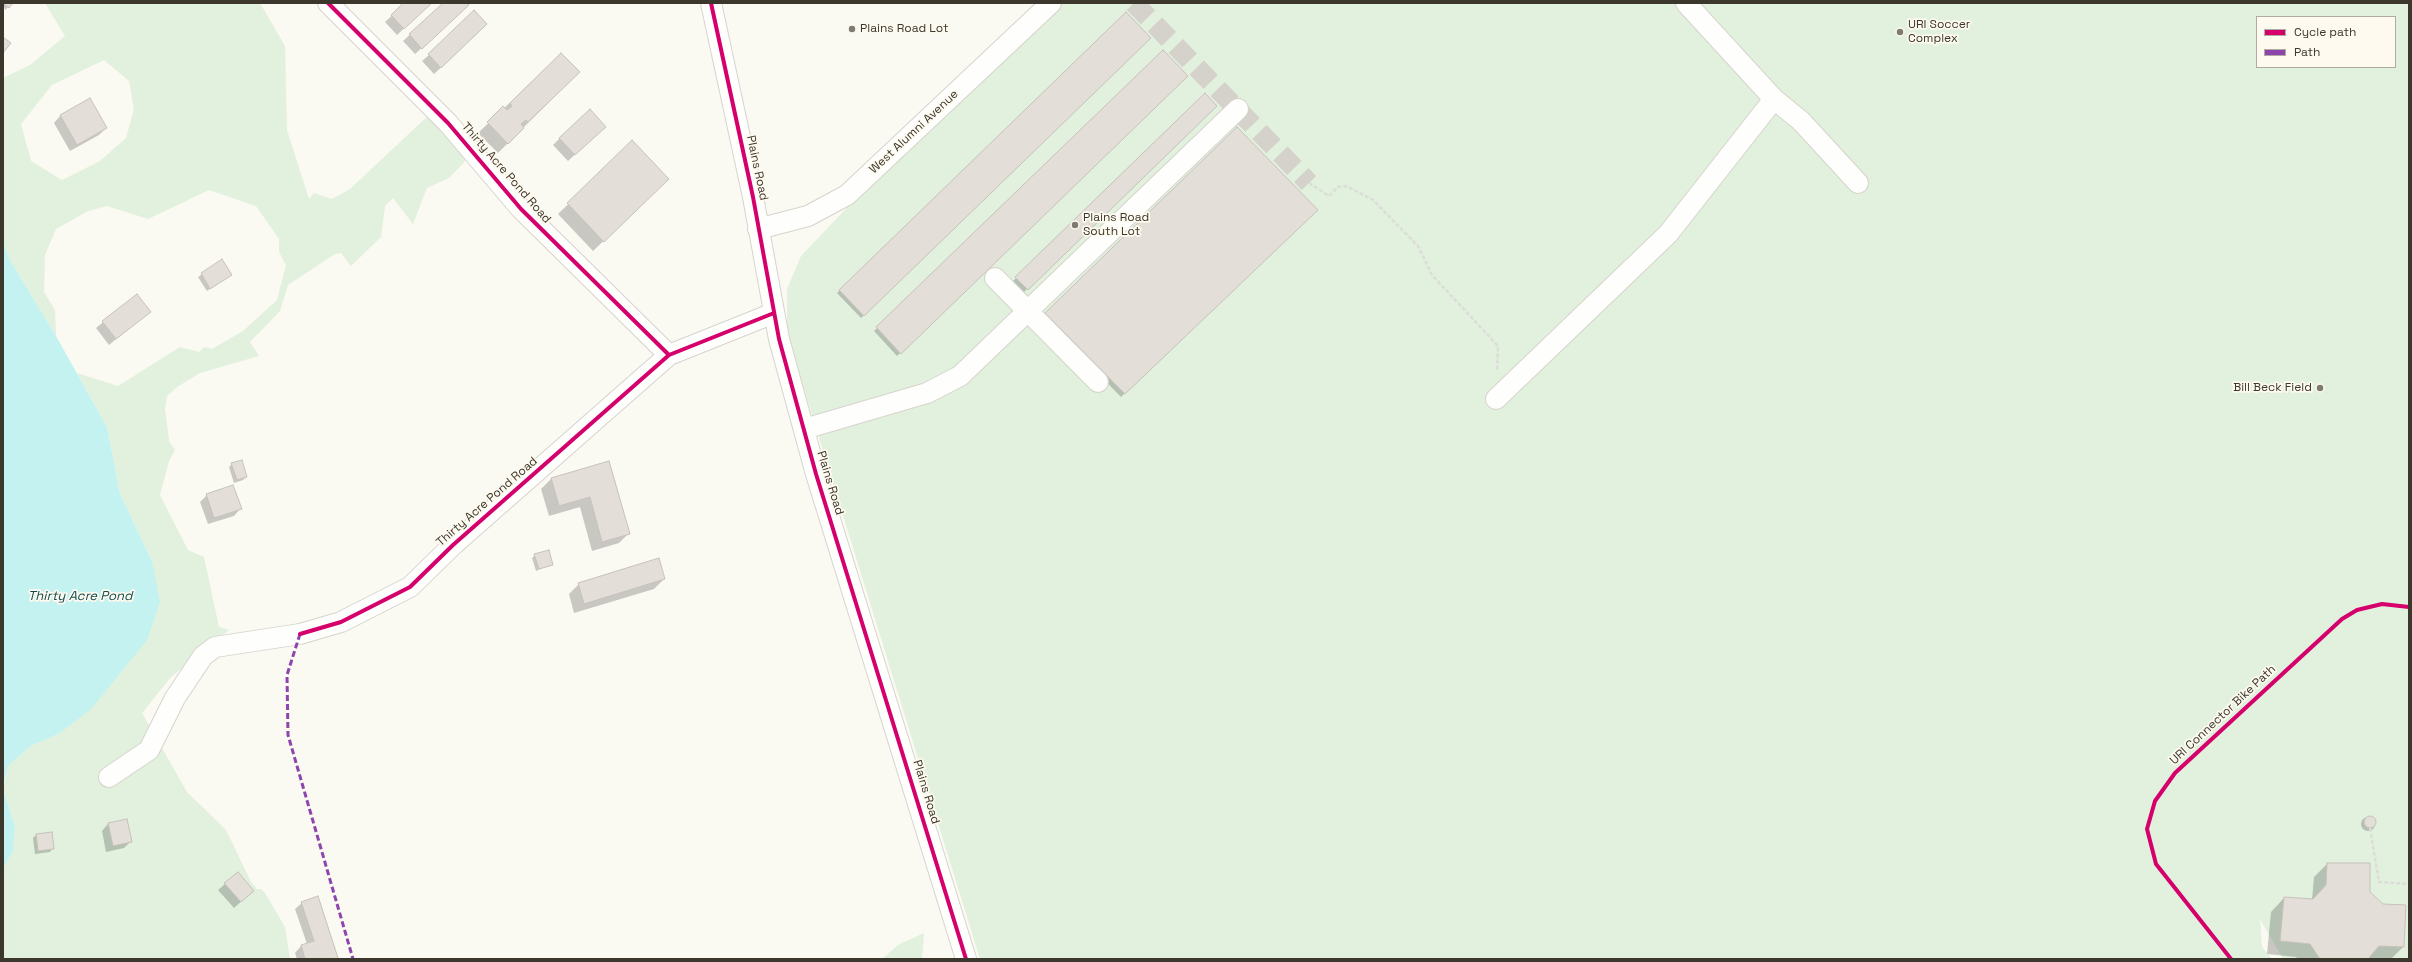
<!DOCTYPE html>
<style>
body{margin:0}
#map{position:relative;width:2412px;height:962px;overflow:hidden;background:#faf9f2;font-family:"Space Grotesk",sans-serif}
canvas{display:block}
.frame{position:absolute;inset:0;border:4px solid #3b372d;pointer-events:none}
.legend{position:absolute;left:2256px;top:16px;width:140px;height:52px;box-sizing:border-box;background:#fefaef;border:1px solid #b0aca1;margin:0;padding:5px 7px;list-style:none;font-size:12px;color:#3b372d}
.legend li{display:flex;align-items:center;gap:8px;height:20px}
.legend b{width:20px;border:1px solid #b0aca1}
</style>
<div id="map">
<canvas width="2412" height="962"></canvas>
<div class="frame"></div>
<ul class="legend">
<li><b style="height:5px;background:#d6006c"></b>Cycle path</li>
<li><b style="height:5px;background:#8e44ad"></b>Path</li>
</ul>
</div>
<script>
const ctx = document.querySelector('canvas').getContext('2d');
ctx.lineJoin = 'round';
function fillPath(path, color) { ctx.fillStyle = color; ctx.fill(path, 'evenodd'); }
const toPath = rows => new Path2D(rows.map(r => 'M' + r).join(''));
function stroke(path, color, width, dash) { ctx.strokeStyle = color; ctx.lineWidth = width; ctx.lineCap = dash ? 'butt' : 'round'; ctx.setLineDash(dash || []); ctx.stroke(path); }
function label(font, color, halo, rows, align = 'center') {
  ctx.font = font + ' "Space Grotesk",sans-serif'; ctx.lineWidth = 3.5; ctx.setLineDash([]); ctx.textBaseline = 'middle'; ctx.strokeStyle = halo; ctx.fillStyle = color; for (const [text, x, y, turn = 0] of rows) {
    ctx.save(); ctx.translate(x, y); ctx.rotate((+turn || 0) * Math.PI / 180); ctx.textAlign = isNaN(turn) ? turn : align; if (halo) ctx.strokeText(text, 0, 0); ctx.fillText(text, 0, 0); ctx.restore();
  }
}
fillPath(toPath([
 [45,3,260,3,285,46,287,130,309,199,314,193,332,199,350,189,430,114,471,155,449,178,427,188,413,224,393,198,385,206,381,237,351,266,341,253,335,254,288,285,280,311,250,342,259,356,200,373,177,387,167,396,165,408,169,441,175,450,169,461,160,495,188,550,204,557,219,627,229,630,171,677,142,713,187,792,226,830,251,882,257,889,261,889,265,893,285,927,290,959,3,959,3,867,13,852,15,826,3,789,8,766,31,746,60,733,152,561,120,494,107,427,77,373,118,386,180,347,199,352,205,347,212,349,243,331,277,300,286,265,279,252,279,239,256,206,209,190,148,219,107,206,88,211,56,229,45,255,44,292,55,310,56,336,10,260,3,242,3,78,30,65,65,36],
 [104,60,129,81,134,109,126,138,100,161,62,180,31,161,21,124,52,85],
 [1060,3,2409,3,2409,959,2283,959,2260,919,2262,947,2272,959,980,959,787,334,787,289,801,256,940,110],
 [2257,17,2395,17,2395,67,2257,67],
 [924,933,922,959,882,959,898,945]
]), '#e1f1de');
fillPath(toPath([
 [3,242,10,260,56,336,107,427,120,494,152,561,160,602,147,640,91,709,60,733,31,746,8,766,3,786],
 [3,789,15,826,13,852,3,867]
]), '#c3f2f1');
fillPath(toPath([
 [3,3,12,3,5,10],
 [405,3,431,3,397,35,385,22],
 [445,3,466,3,461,12,415,54,403,41],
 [1126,14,1150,38,861,318,837,293],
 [480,31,434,74,422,61,429,55],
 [1163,51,1186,76,897,356,874,331],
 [561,54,579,72,498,153,478,133],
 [1205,95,1216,106,1024,292,1013,281],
 [89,100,106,128,99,135,70,151,54,123,60,116],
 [1237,128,1317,210,1121,397,1043,317],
 [598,133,568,161,553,145,560,138],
 [632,142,668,179,593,251,558,214],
 [222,261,231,275,207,291,198,277],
 [136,295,149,312,109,345,96,328],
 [609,462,629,533,619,543,592,551,580,507,549,516,541,489,551,479],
 [232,464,246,477,243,480,234,483,229,467],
 [207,495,240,509,234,516,208,524,200,502],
 [535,555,551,564,536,571,532,558],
 [664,579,654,589,574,613,569,594,579,584],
 '2361 824a7 7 0 1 1 14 0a7 7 0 1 1-14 0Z',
 [108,824,131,841,124,848,106,852,102,831],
 [36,835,53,848,50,852,35,854,33,838],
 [2327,864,2403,947,2391,959,2298,959,2296,957,2267,954,2271,912,2284,898,2312,900,2314,877],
 [225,884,253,891,234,908,218,890],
 [302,903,337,957,335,959,297,959,295,953,301,946,307,944,295,909]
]), '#0003');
const building = toPath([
 [3,3,13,3,9,8,3,3],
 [403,3,432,3,404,29,391,15,403,3],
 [443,3,467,3,469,5,422,49,409,34,443,3],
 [474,10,487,24,441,68,428,54,474,10],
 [1126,12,1151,38,864,316,839,290,1126,12],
 [3,37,11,43,3,53,3,37],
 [1163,50,1188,76,901,354,876,327,1163,50],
 [561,53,580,72,528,122,526,120,521,124,524,128,508,144,487,122,503,106,507,110,512,106,510,103,561,53],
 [1205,93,1217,106,1028,290,1015,277,1205,93],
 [90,98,107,128,77,145,60,115,90,98],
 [590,109,606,127,575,155,559,138,590,109],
 [1237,127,1318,210,1125,394,1045,313,1237,127],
 [632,140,669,179,604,242,567,203,632,140],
 [222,259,232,275,210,289,201,273,222,259],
 [137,294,151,312,116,339,102,321,137,294],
 [242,460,247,477,237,480,231,463,242,460],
 [609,461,630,534,602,542,590,497,559,506,551,478,609,461],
 [233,485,242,509,214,518,206,494,233,485],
 [549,550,553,565,539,569,534,554,549,550],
 [659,558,665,579,584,604,578,583,659,558],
 '2364 822a6 6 0 1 1 12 0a6 6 0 1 1-12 0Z',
 [127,819,132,842,113,846,108,823,127,819],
 [52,832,54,849,38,851,36,834,52,832],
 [2327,863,2370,863,2370,892,2383,904,2406,905,2404,947,2379,946,2368,959,2320,959,2310,944,2280,941,2284,897,2313,899,2326,885,2327,863],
 [238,872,254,891,241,902,224,883,238,872],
 [318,896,338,958,334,959,305,959,301,945,314,941,301,902,318,896]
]);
fillPath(building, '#e4ded8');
stroke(building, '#c7c1bc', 1);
stroke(toPath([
 [1134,3,1309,183]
]), '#d4d2cb', 20, [20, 10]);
const minor = toPath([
 [328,3,448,123,521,209,669,355],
 [711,3,753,197,779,339,816,474,966,959],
 [1686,3,1774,99,1801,121,1858,183],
 [758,229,808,216,847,195,1051,3],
 [995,278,1098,382],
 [1496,399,1668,234,1774,99],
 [804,429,927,393,960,376,1238,109],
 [109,777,149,750,175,698,203,656,215,647,300,634,341,622,410,587,453,545,669,355,774,313]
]);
stroke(minor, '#d7d4cc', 22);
stroke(toPath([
 [1309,183,1329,196,1338,187,1346,186,1373,200,1418,246,1432,275,1498,346,1497,371],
 [2370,828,2379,882,2409,884]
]), '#dcdcd9', 2.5, [4, 2]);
stroke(minor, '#fefefd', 20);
stroke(toPath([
 [300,634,287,675,288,735,353,959]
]), '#8e44ad', 3, [6, 3]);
stroke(toPath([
 [328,3,448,123,521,209,669,355],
 [711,3,753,197,779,339,816,474,966,959],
 [300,634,341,622,410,587,453,545,669,355,774,313],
 [2231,959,2156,864,2147,829,2155,801,2175,773,2342,619,2357,610,2382,604,2409,607]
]), '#d6006c', 4);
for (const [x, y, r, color] of [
 [852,29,4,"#7e7b72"],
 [1900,32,4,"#7e7b72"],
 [1075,225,4,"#7e7b72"],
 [2320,388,4,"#7e7b72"]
]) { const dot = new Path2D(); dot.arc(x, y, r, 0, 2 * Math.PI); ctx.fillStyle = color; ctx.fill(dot); stroke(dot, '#fefaef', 1.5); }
label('12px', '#3b372d', '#fefaef', [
 ["URI Soccer",1908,25],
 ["Complex",1908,39],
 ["Plains Road Lot",860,29],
 ["Plains Road",1083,218],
 ["South Lot",1083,232],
 ["Bill Beck Field",2312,388,"right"]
], 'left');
label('12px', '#3b372d', '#fefaef', [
 ["West Alumni Avenue",914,132,-43],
 ["Plains Road",757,168,78],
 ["Thirty Acre Pond Road",506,173,49],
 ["Plains Road",830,483,73],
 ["Thirty Acre Pond Road",487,502,-41],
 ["URI Connector Bike Path",2223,715,-43],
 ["Plains Road",926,792,73]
]);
label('italic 13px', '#104b4e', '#fefaef', [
 ["Thirty Acre Pond",80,596]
]);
</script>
